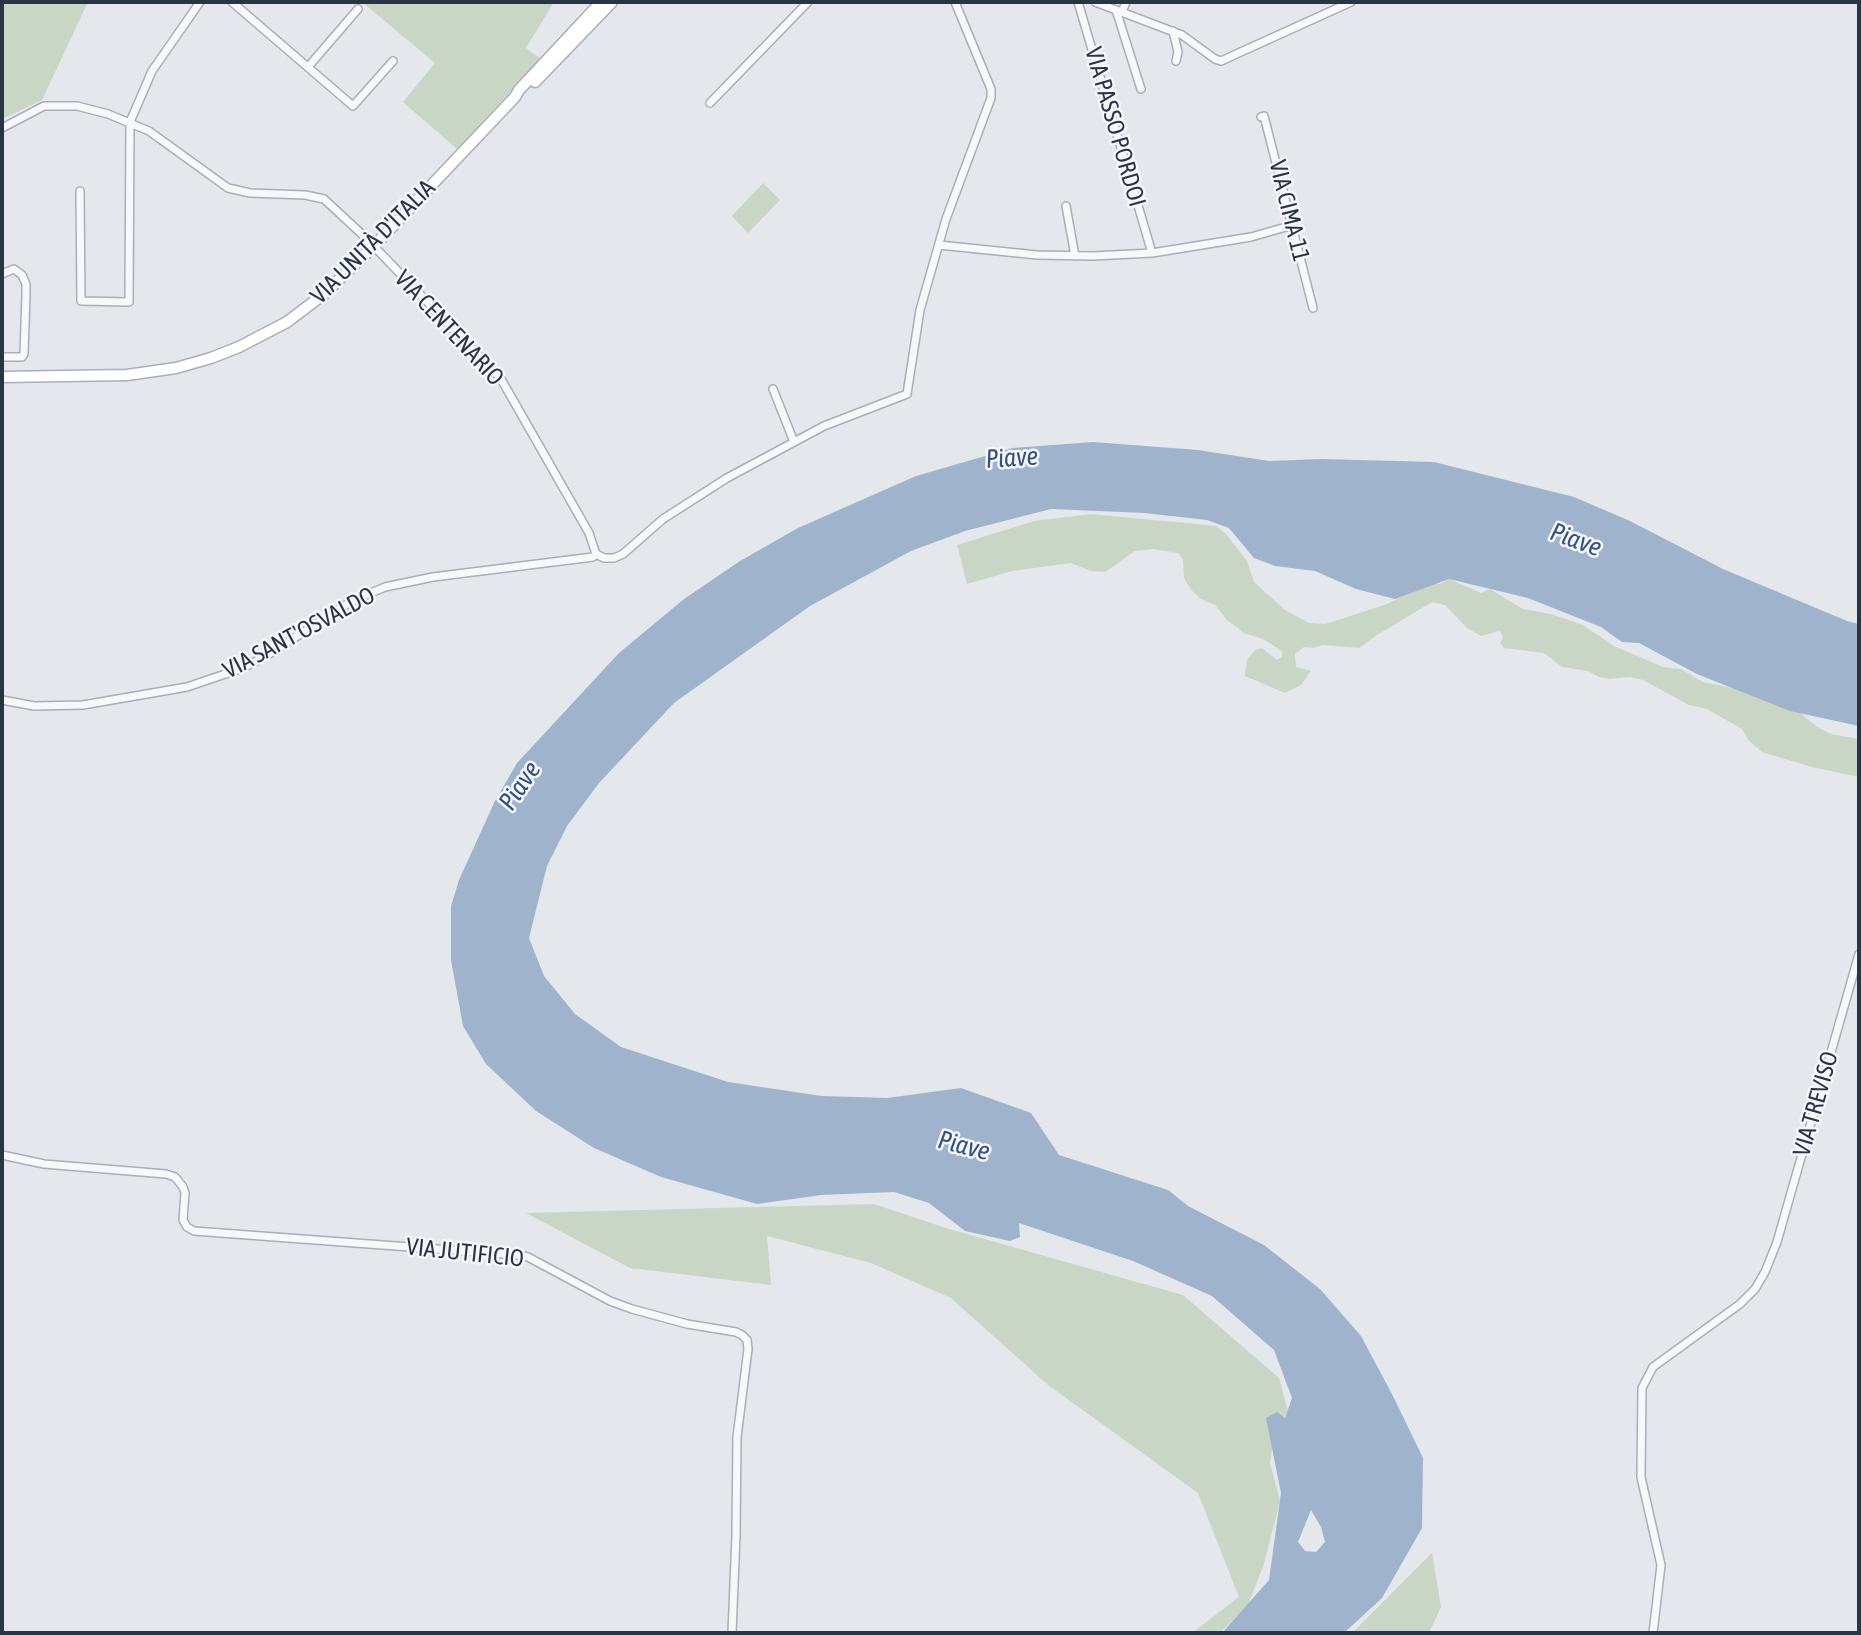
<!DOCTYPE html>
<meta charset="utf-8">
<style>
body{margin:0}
#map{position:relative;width:1861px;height:1635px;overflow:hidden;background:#e4e7ec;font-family:"Asap Condensed",sans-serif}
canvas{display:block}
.frame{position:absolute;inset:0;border:4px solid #2b3445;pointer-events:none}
</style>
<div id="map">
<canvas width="1861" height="1635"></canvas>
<div class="frame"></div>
</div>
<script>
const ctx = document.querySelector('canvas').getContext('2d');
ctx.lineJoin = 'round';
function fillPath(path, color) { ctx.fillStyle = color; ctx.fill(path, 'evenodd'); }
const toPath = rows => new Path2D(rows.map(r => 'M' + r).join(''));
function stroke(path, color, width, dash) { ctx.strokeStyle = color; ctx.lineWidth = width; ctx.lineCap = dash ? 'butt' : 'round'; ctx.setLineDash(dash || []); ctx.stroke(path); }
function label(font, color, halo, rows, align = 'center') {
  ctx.font = font + ' "Asap Condensed",sans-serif'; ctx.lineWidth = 5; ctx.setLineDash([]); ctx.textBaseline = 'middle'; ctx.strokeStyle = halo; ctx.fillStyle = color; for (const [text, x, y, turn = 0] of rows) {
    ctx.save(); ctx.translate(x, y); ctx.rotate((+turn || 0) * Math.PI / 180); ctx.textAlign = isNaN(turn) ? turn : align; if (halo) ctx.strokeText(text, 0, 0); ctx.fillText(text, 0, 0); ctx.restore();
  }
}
fillPath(toPath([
 [2,2,88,2,42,100,2,119],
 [362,2,554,2,526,48,541,59,457,149,403,102,435,63],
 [763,183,780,200,748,233,732,216],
 [1091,514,1216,526,1225,533,1247,561,1254,582,1285,610,1309,623,1325,624,1338,620,1387,604,1426,584,1440,584,1449,579,1481,593,1490,589,1523,609,1551,614,1583,625,1614,646,1663,667,1681,669,1703,682,1737,689,1763,700,1790,704,1817,727,1831,734,1859,739,1859,777,1812,767,1762,752,1749,741,1742,729,1707,709,1689,705,1643,680,1630,677,1610,679,1599,677,1588,671,1562,667,1544,653,1504,648,1500,643,1503,637,1500,631,1481,636,1467,628,1445,605,1432,602,1377,635,1359,648,1323,645,1313,648,1304,647,1295,654,1296,667,1311,671,1301,685,1285,693,1245,676,1247,660,1255,650,1262,648,1277,660,1282,657,1282,651,1263,639,1244,633,1226,619,1215,605,1201,599,1191,590,1184,578,1183,559,1178,553,1153,549,1135,551,1105,572,1091,571,1071,563,1012,571,967,584,957,545,1034,521],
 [874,1204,949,1229,1183,1295,1279,1378,1288,1411,1275,1430,1270,1463,1280,1501,1264,1564,1248,1605,1220,1633,1192,1633,1239,1597,1198,1493,1048,1385,951,1298,871,1263,767,1236,771,1285,630,1268,526,1213],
 [1432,1553,1441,1607,1429,1633,1352,1633]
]), '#c9d6c5');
fillPath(toPath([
 [1093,442,1198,450,1269,461,1321,459,1434,462,1574,497,1630,521,1723,569,1847,621,1859,624,1859,726,1790,711,1697,674,1639,643,1622,642,1601,627,1528,598,1449,579,1395,599,1356,589,1315,571,1275,566,1254,558,1229,528,1207,520,1145,513,1051,509,965,531,911,551,810,606,674,703,599,783,567,826,547,866,529,938,544,976,575,1014,621,1047,728,1082,822,1096,887,1098,961,1088,1031,1113,1059,1155,1168,1190,1188,1206,1264,1245,1320,1289,1361,1336,1393,1396,1423,1458,1422,1528,1382,1598,1344,1633,1222,1633,1269,1580,1281,1493,1266,1418,1277,1412,1285,1418,1292,1398,1274,1350,1212,1296,1133,1261,1019,1223,1020,1237,1010,1241,965,1231,929,1203,894,1192,821,1195,757,1204,661,1177,594,1148,536,1111,486,1064,463,1026,451,960,451,906,459,880,494,803,517,763,619,653,684,599,740,561,798,528,916,476,1013,448],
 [1311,1510,1321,1527,1325,1542,1316,1552,1305,1551,1298,1542]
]), '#9fb4cc');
const street = toPath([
 [232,2,353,106,393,61],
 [1078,2,1152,253],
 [1095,2,1182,35,1215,59,1221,61,1351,2],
 [1116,10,1141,89],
 [1122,12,1126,2],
 [1173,31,1178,52,1176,61],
 [308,67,358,9],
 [710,103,808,2],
 [1261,117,1264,116,1313,308],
 [2,128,44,106,77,106,108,114,149,131,228,188,250,193,305,195,324,199,367,239,501,379,589,533,596,554,604,558,614,558,623,554,663,519,727,478,824,426,907,394,920,310,946,219,991,98,991,89,955,2],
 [80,191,81,301,129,302,130,122,152,71,200,2],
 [1066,206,1075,256],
 [939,245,1037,255,1093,256,1152,253,1251,237,1293,225],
 [2,274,14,269,22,275,26,284,26,295,24,354,22,357,2,357],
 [773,389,794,442],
 [2,700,34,706,83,705,187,687,243,668,266,656,352,601,385,587,433,577,593,557,596,554],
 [2,1155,44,1164,166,1174,175,1177,183,1187,185,1193,183,1220,187,1227,194,1231,517,1255,528,1257,610,1301,632,1309,687,1324,736,1332,742,1335,747,1340,748,1349,737,1437,736,1535,732,1633],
 [1653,1633,1661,1565,1641,1477,1642,1388,1653,1367,1740,1304,1755,1289,1765,1272,1777,1242,1859,954]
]);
const secondary = toPath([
 [535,82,612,2],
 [2,377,127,375,176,368,211,358,239,347,287,322,324,294,373,247,515,97,519,90,601,2]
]);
stroke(street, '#a9aeb7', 10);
stroke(secondary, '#a9aeb7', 13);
stroke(street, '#f7f8fa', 7);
stroke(secondary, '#fff', 10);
label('24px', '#2b3445', '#f4f6f9', [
 ["VIA PASSO PORDOI",1115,127,74],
 ["VIA CIMA 11",1289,211,76],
 ["VIA UNITÀ D'ITALIA",373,242,-45],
 ["VIA CENTENARIO",449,328,47],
 ["VIA SANT'OSVALDO",299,633,-28],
 ["VIA TREVISO",1816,1104,-74],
 ["VIA JUTIFICIO",465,1253,6]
]);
label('italic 26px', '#34527a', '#f4f6f9', [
 ["Piave",1012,458,-4],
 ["Piave",1576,540,20],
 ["Piave",520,786,-56],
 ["Piave",964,1146,14]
]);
</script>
